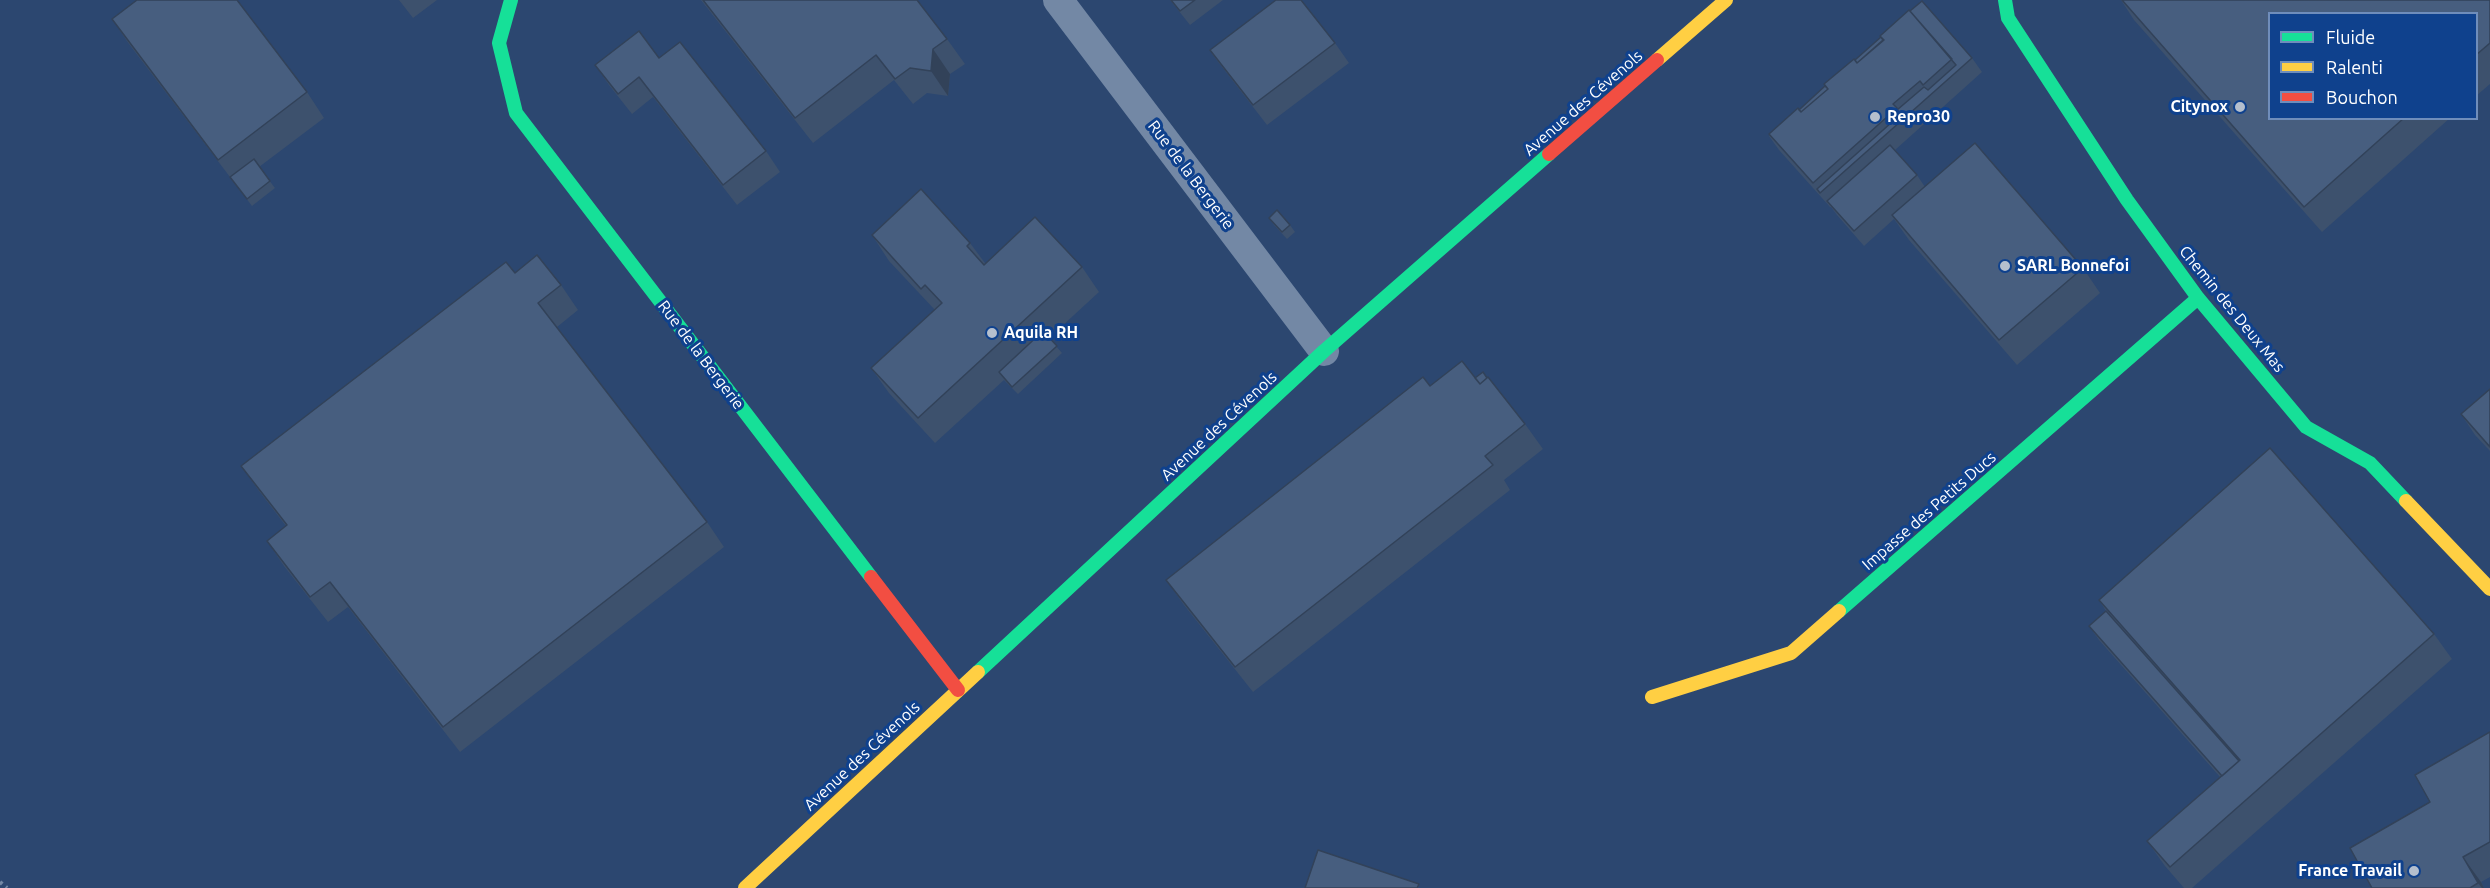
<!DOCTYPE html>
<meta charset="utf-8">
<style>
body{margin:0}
#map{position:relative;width:2490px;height:888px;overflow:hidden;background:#2c4770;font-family:Ubuntu,sans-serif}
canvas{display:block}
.legend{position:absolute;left:2268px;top:12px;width:210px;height:108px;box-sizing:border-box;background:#0f418d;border:2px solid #6f8dbb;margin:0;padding:8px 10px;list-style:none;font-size:18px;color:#fff}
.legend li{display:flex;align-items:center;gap:12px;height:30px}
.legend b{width:30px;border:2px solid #6f8dbb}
</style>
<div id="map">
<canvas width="2490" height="888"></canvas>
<ul class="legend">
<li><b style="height:8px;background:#16e098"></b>Fluide</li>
<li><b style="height:8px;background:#ffcf43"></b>Ralenti</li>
<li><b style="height:8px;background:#f24e42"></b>Bouchon</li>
</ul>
</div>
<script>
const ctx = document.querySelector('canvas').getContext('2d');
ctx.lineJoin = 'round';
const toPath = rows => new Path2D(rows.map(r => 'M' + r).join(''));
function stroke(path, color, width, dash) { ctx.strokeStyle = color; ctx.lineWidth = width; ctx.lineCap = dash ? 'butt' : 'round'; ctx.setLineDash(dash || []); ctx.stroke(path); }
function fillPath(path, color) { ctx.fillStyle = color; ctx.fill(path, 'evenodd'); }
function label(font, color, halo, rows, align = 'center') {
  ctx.font = font + ' Ubuntu,sans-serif'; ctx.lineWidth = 6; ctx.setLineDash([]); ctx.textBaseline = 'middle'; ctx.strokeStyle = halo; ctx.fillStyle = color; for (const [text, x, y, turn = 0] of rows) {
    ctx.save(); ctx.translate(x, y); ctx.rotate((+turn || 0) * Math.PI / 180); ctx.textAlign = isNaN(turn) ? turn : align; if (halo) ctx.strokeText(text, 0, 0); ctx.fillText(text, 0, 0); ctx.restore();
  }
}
stroke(toPath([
 [0,882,7,888]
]), '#7388a5', 4, [3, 4.5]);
stroke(toPath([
 [1058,0,1324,351]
]), '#7388a5', 30);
stroke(toPath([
 [511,0,499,43,516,113,871,577],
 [2005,0,2008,18,2127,200,2198,298,2306,427,2370,463,2406,501],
 [1839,611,2198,298],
 [978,672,1324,351,1549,154]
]), '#16e098', 14);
stroke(toPath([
 [1657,60,1726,0],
 [2406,501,2490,589],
 [1652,697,1791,653,1839,611],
 [745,888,978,672]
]), '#ffcf43', 14);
stroke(toPath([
 [1549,154,1657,60],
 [871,577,958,690]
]), '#f24e42', 14);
fillPath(toPath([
 [399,0,437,0,413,18],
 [701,0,917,0,947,39,965,64,950,74,948,96,927,93,913,104,894,80,813,143],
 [1170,0,1223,0,1190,25],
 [2121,0,2490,0,2490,84,2476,96,2476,14,2270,118,2450,118,2322,232,2134,20],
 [112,19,307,92,324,118,259,167,275,188,252,206,129,44],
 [1881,37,1972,58,1982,72,1895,150,1917,175,1925,187,2083,268,2100,293,2017,365,1909,240,1894,219,1864,246,1837,215,1831,207,1830,207,1779,150,1769,136],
 [1335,43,1349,63,1267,125,1212,54],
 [659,58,766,151,780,172,737,205,653,97,632,114,609,85,595,65],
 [1269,218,1290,225,1295,232,1287,239,1274,225],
 [872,235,970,243,985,263,1082,267,1099,292,1049,338,1062,353,1018,394,1004,380,935,443,889,393,871,368,935,310,889,261],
 [515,273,561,285,578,310,557,327,707,522,724,547,460,752,348,607,328,622,284,566,267,541,286,526,259,491,241,466],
 [1475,378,1525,424,1543,449,1504,480,1510,490,1253,692,1184,605,1166,580,1430,386],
 [2490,389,2490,451,2475,435,2461,414],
 [2099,600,2434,634,2452,659,2192,888,2184,888,2165,866,2147,841,2220,777,2099,640,2089,626,2106,611],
 [2490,732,2490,877,2481,882,2484,888,2372,888,2430,802]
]), '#3d516d');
fillPath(toPath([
 [933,49,950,74,948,96,931,71],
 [2463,857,2481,882,2484,888,2482,888,2478,883]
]), '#324259');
const building = toPath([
 [137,0,237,0,307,92,218,160,112,19,137,0],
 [703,0,917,0,947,39,933,49,931,71,910,68,895,79,876,55,795,118,703,0],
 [1171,0,1195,0,1180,11,1171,0],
 [1276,0,1301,0,1335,43,1253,105,1210,50,1276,0],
 [2122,0,2490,0,2490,43,2476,55,2476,14,2270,14,2270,118,2404,118,2304,207,2122,0],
 [1922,1,1972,58,1820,193,1817,189,1901,114,1897,110,1924,87,1928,90,1956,65,1910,11,1922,1],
 [1909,10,1952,59,1923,85,1920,81,1893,104,1897,108,1813,183,1769,134,1798,108,1801,112,1828,89,1824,84,1854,59,1857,63,1884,40,1880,36,1909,10],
 [639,31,659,58,680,42,766,151,723,185,639,77,618,94,595,65,639,31],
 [1881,37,1883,40,1857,63,1855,60,1881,37],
 [1825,86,1828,89,1801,112,1799,110,1825,86],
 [1975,143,2083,268,1999,340,1892,215,1975,143],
 [1890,145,1917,175,1854,231,1827,201,1890,145],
 [254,159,270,181,247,199,230,177,254,159],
 [921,189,970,243,967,246,984,265,1035,217,1082,267,918,418,871,368,942,303,925,285,921,289,872,235,921,189],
 [1277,210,1290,225,1282,232,1269,218,1277,210],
 [537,255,561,285,538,303,707,522,443,727,330,582,310,597,267,541,287,525,241,466,506,262,515,273,537,255],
 [1043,331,1057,346,1012,387,999,372,1043,331],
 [1462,361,1480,384,1488,377,1525,424,1485,456,1493,465,1235,667,1166,580,1423,377,1430,386,1462,361],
 [1483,372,1487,378,1480,384,1475,378,1483,372],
 [2490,389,2490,447,2461,414,2490,389],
 [2270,448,2434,634,2170,867,2147,841,2240,760,2099,600,2270,448],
 [2106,611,2239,761,2222,776,2089,626,2106,611],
 [2490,732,2490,842,2463,857,2478,883,2470,888,2372,888,2350,848,2430,802,2415,775,2490,732],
 [1318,850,1419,884,1417,888,1305,888,1318,850]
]);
fillPath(building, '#475e7f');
stroke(building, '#324259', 1.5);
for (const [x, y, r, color] of [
 [2240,107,6,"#b5bfcd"],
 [1875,117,6,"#b5bfcd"],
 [2005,266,6,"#b5bfcd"],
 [992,333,6,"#b5bfcd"],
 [2414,871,6,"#b5bfcd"]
]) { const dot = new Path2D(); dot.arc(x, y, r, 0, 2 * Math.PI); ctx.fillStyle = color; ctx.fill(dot); stroke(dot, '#0f418d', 2); }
label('16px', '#fff', '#0f418d', [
 ["Avenue des Cévenols",1583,103,-41],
 ["Rue de la Bergerie",1191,175,53],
 ["Chemin des Deux Mas",2232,309,51],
 ["Rue de la Bergerie",701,355,53],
 ["Avenue des Cévenols",1219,426,-43],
 ["Impasse des Petits Ducs",1929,511,-41],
 ["Avenue des Cévenols",862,756,-43]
]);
label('bold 16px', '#fff', '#0f418d', [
 ["Citynox",2228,107,"right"],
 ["Repro30",1887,117],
 ["SARL Bonnefoi",2017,266],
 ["Aquila RH",1004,333],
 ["France Travail",2402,871,"right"]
], 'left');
</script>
